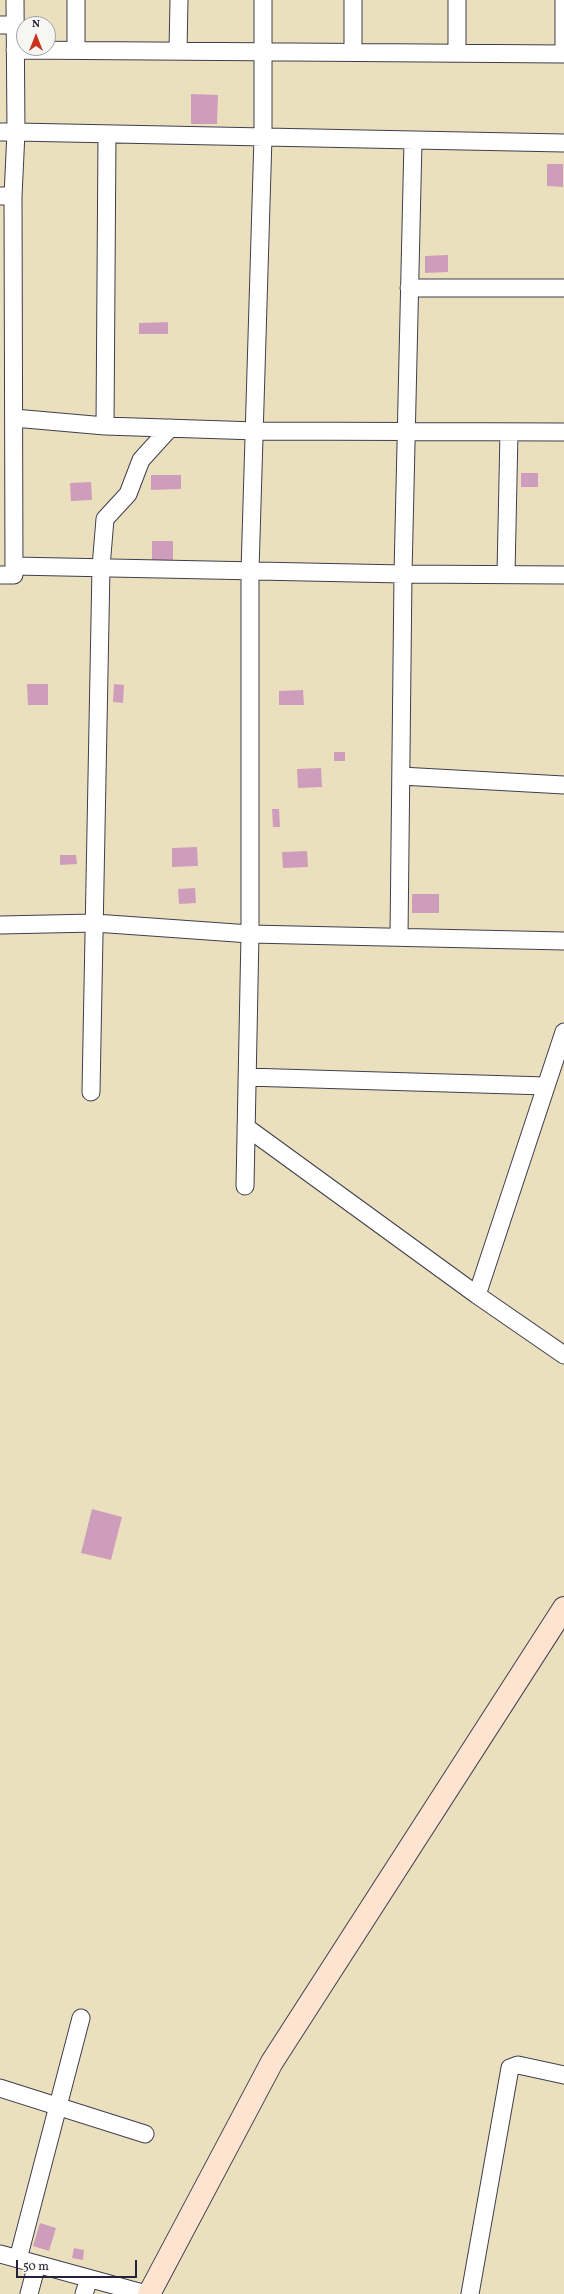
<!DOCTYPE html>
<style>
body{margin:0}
#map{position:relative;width:564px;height:2294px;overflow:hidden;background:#ebe0bd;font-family:Vollkorn,serif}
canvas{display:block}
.north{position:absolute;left:16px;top:16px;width:40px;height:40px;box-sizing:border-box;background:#f6f6f2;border:1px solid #a1a1a9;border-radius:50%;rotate:0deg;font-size:11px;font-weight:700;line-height:16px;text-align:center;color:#22223b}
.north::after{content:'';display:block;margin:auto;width:14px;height:18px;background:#c8321e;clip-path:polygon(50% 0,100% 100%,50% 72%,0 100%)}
.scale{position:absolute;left:16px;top:2260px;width:121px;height:18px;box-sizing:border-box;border:2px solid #22223b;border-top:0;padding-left:5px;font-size:12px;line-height:14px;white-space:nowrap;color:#22223b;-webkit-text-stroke:3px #f6f6f2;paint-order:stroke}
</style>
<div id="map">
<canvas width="564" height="2294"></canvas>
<div class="north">N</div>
<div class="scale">50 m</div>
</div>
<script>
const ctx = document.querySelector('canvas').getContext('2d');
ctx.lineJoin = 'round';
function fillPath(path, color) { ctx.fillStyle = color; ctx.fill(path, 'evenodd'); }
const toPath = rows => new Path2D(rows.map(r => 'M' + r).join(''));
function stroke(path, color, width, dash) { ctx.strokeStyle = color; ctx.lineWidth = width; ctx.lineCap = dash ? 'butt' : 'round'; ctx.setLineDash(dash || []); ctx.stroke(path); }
fillPath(toPath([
 [191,94,218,95,217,124,191,124],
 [547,164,563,164,563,187,547,186],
 [448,255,448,272,425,273,425,256],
 [168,322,168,334,139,334,139,323],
 [521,473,538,473,538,487,521,487],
 [151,475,181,475,181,489,151,490],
 [91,482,92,500,71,501,70,483],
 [152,541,173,541,173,561,152,561],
 [27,684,48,684,48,705,28,705],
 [114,684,124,685,123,703,113,702],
 [303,690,304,705,279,705,279,691],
 [334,752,345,752,345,761,334,761],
 [321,768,322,787,298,788,297,769],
 [272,809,279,809,280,827,273,827],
 [197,847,198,866,172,867,172,848],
 [307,851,308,867,283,868,282,852],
 [60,855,76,855,77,864,60,865],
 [195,888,196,903,179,904,178,889],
 [412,894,439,894,439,913,412,913],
 [92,1509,122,1517,111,1560,81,1553],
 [40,2223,56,2228,49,2251,33,2246],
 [74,2248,84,2250,83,2260,72,2258]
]), '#cf9dbc');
const street = toPath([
 [15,0,16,132,564,143],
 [457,0,457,53],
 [564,0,564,54],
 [0,25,14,25],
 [15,50,564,54],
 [76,50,76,0],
 [178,51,179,0],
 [353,52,353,0],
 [0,132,16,132,13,196,0,196],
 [409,288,564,288],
 [14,418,105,426,256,431,564,432],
 [105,426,107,134],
 [14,566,403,574,564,575],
 [506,574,509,432],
 [0,575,14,575,13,196],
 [401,776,564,785],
 [0,925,95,923,250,934,564,941],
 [399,936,403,574,413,141],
 [247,1077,546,1086],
 [91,1092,101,567,105,519,128,494,141,460,170,428],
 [246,1127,477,1295,564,1355],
 [245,1186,250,934,250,571,263,137,263,0],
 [477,1295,564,1032],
 [0,2088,145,2134],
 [0,2254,146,2294],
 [18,2259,81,2018],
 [29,2294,37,2264],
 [84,2294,89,2279],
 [470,2294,510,2068,518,2065,564,2075]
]);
const secondary = toPath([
 [149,2294,272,2062,564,1608]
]);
stroke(street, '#403e4e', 19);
stroke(secondary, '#403e4e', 24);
stroke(street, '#fff', 17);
stroke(secondary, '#fde4d1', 22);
</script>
